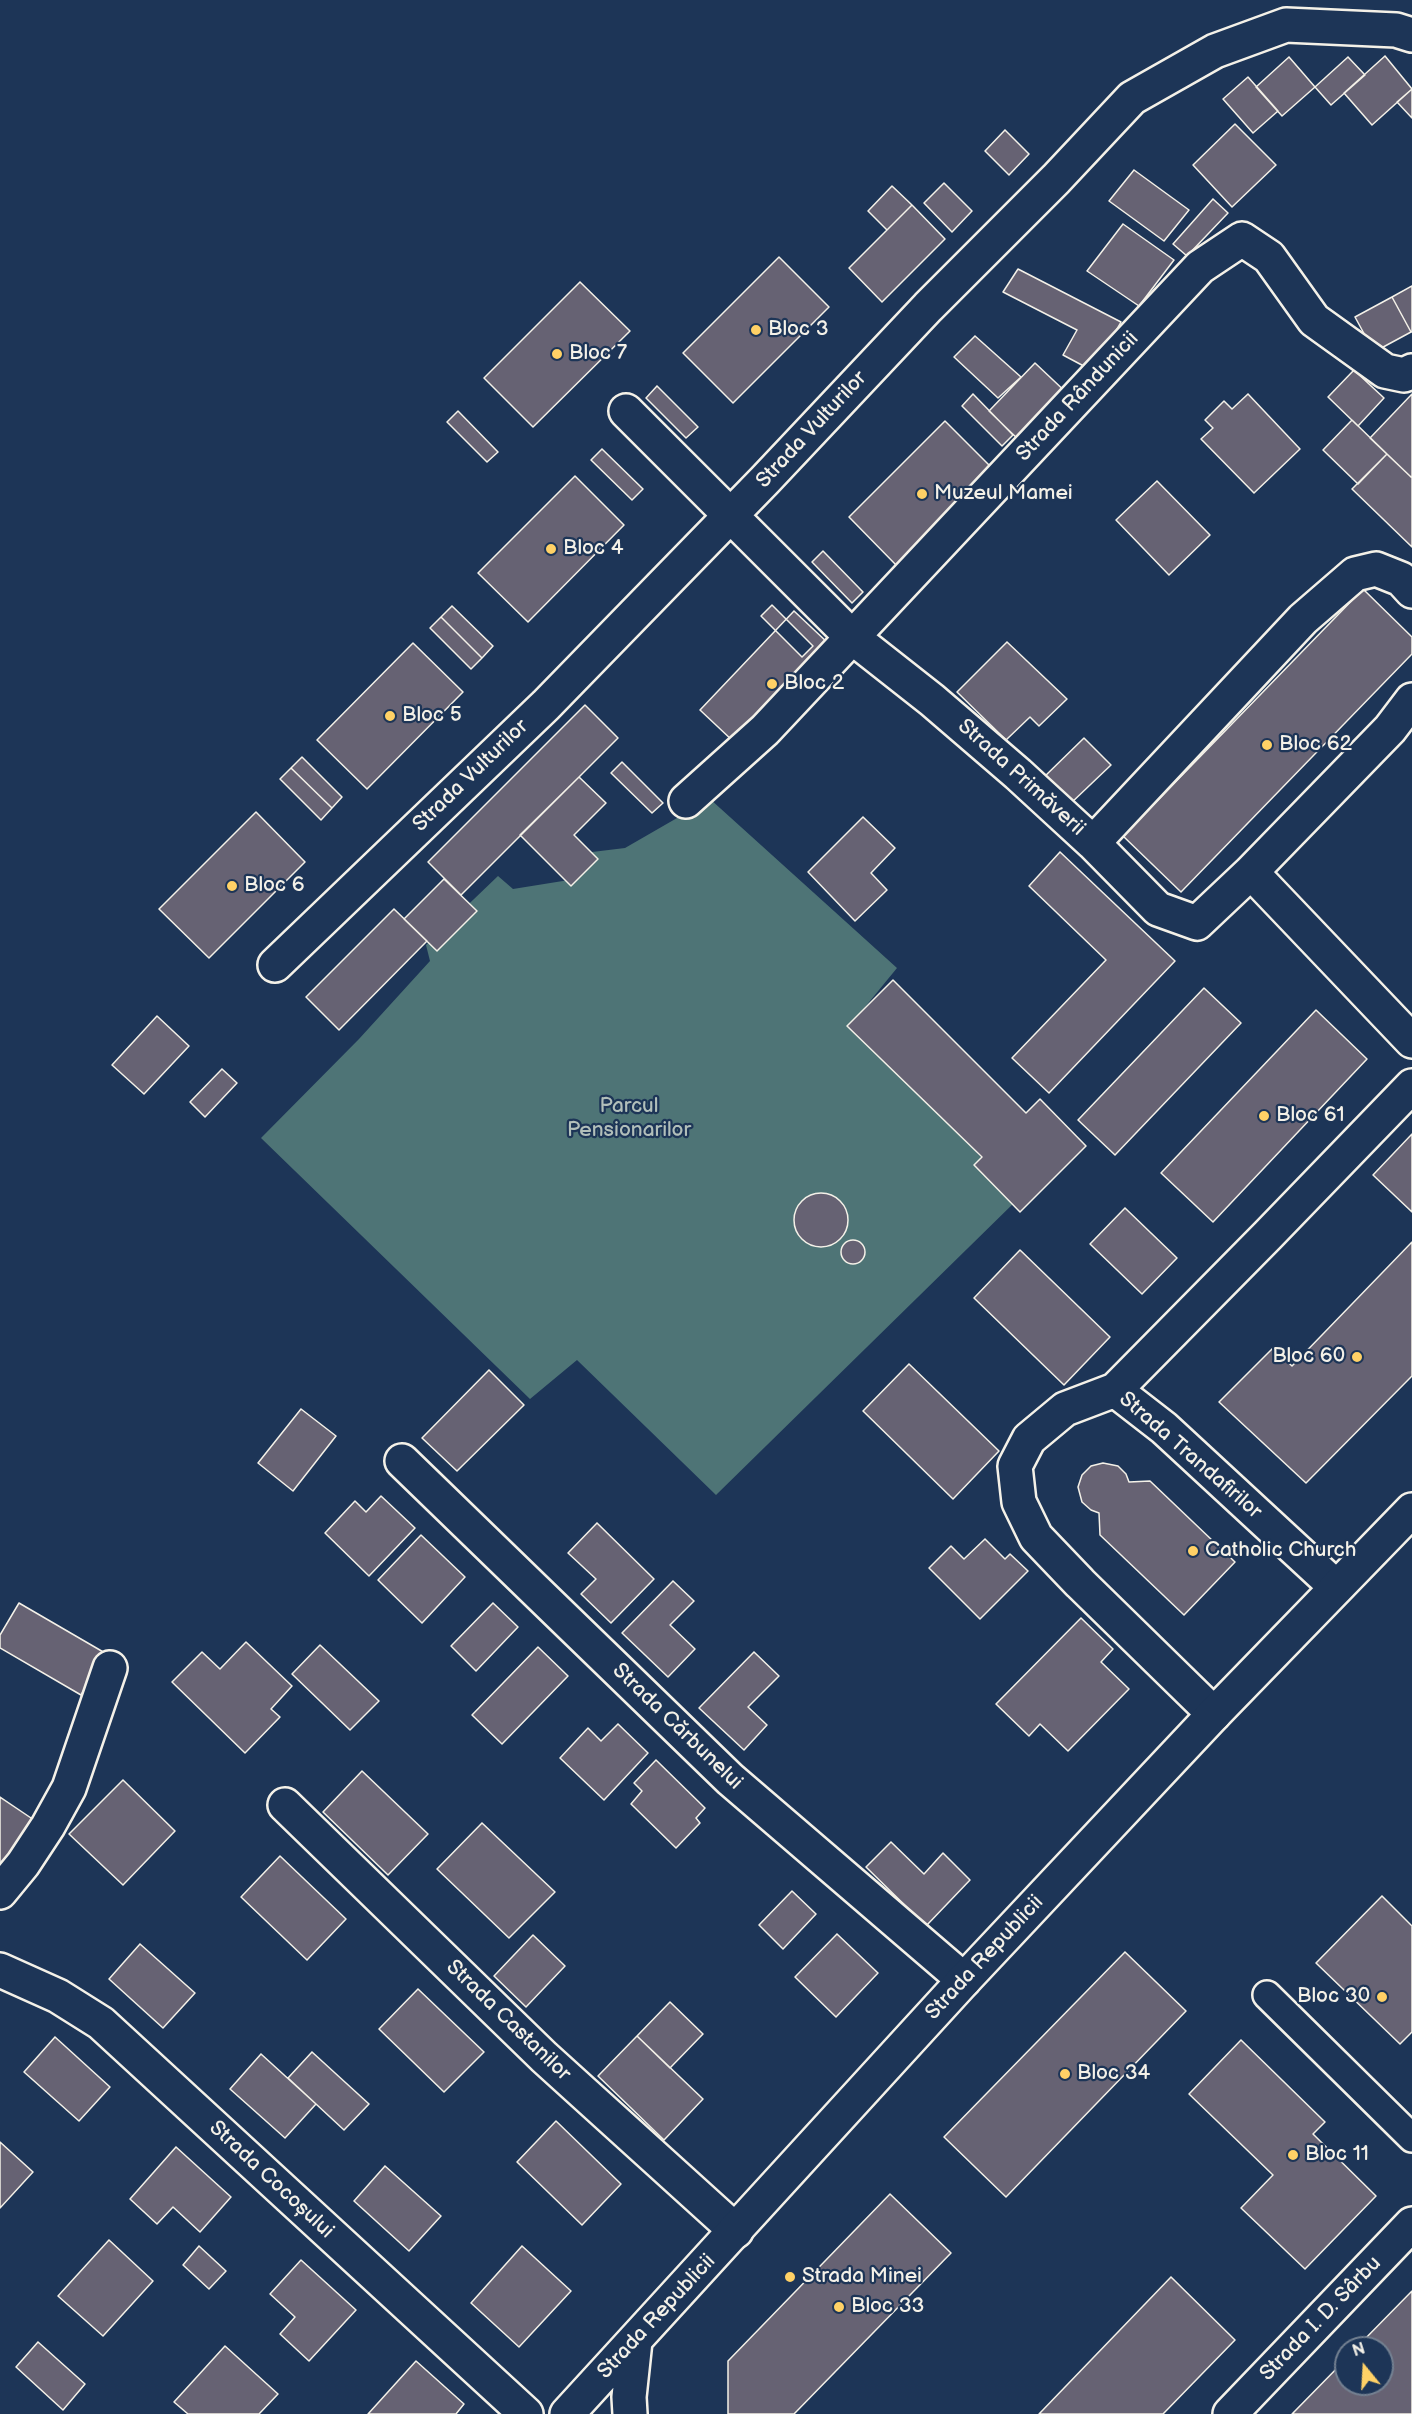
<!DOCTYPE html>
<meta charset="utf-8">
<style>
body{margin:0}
#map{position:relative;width:1412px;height:2414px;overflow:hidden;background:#1d3557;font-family:"Balsamiq Sans",sans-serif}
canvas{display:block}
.north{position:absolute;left:1334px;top:2336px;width:60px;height:60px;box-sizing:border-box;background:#1d3557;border:2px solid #738091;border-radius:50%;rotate:342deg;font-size:16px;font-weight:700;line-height:24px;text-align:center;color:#f4f1e8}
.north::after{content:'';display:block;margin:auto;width:21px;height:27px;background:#ffd166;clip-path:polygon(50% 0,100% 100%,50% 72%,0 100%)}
</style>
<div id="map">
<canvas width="1412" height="2414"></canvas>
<div class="north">N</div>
</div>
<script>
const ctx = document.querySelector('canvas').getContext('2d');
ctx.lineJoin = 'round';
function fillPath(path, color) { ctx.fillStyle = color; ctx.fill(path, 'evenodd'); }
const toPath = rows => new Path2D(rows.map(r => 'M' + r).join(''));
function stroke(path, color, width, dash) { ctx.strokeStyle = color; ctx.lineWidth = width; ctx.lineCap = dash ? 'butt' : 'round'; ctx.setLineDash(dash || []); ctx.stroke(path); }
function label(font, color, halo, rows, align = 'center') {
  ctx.font = font + ' "Balsamiq Sans",sans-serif'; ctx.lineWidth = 4.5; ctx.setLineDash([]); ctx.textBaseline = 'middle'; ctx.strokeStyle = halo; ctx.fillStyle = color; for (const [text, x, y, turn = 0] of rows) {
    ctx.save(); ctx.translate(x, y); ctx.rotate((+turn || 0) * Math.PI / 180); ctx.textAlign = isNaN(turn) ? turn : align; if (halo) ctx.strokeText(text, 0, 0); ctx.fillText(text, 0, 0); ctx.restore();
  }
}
fillPath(toPath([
 [710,799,897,968,856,1018,1018,1199,716,1495,577,1360,530,1399,261,1138,359,1039,430,961,426,945,498,876,513,889,569,880,592,852,625,848]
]), '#4e7476');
const building = toPath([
 [1385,56,1412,89,1372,125,1344,93,1385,56],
 [1289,57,1315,87,1282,116,1256,87,1289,57],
 [1348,57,1365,75,1331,105,1315,87,1348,57],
 [1248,77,1278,111,1253,133,1223,99,1248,77],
 [1412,89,1412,118,1397,102,1412,89],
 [1235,124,1276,165,1232,207,1193,165,1235,124],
 [1005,130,1029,154,1009,175,985,151,1005,130],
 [1134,170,1189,210,1164,241,1109,201,1134,170],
 [944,183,972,211,952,232,924,203,944,183],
 [892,186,912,205,887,230,868,211,892,186],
 [1213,199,1228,213,1187,256,1173,244,1213,199],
 [912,205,945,239,882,302,849,268,912,205],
 [1123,224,1174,260,1139,306,1087,271,1123,224],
 [779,257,829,307,733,403,683,353,779,257],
 [1018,269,1121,322,1093,371,1063,355,1077,330,1003,292,1018,269],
 [580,282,630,331,533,427,484,378,580,282],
 [1412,286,1412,332,1411,332,1392,297,1412,286],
 [1392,297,1411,332,1374,352,1355,317,1392,297],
 [975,336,1021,377,998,398,954,357,975,336],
 [1035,363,1070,396,1023,444,989,411,1035,363],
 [1354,370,1384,398,1358,426,1328,397,1354,370],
 [657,386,698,427,686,438,646,398,657,386],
 [973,394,1013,435,1002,446,962,406,973,394],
 [1248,394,1300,449,1254,493,1201,439,1213,428,1205,420,1224,401,1232,409,1248,394],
 [1412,394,1412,476,1411,477,1370,438,1412,394],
 [458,411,498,452,487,462,447,422,458,411],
 [1352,420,1387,454,1358,484,1323,450,1352,420],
 [945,421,995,471,898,567,849,517,945,421],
 [602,449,643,489,632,500,591,460,602,449],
 [1387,454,1412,478,1412,547,1352,489,1387,454],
 [575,476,624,525,528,622,478,573,575,476],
 [1157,481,1210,535,1169,575,1116,520,1157,481],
 [823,551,863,592,852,603,812,562,823,551],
 [1363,589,1412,637,1412,654,1181,892,1123,836,1363,589],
 [772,605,813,646,802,657,761,616,772,605],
 [452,606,493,646,482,658,441,617,452,606],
 [794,611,845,659,751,758,700,710,794,611],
 [441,617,482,658,471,669,430,628,441,617],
 [1007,642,1067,699,1039,726,1030,717,1006,740,957,692,1007,642],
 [413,643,463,692,367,789,317,740,413,643],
 [585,705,618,738,461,895,428,862,585,705],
 [1084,738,1111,765,1069,805,1042,779,1084,738],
 [302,757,342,797,332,808,291,768,302,757],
 [622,762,663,803,652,813,611,773,622,762],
 [291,768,332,808,321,820,280,779,291,768],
 [579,777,606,803,574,835,598,859,571,886,520,835,579,777],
 [256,812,305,862,209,958,159,909,256,812],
 [863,817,895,848,871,873,887,890,855,921,808,872,863,817],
 [1060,852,1175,961,1049,1093,1012,1058,1106,960,1029,886,1060,852],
 [444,879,477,911,437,951,404,919,444,879],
 [394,909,427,941,339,1030,306,997,394,909],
 [893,980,1026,1113,1040,1099,1086,1146,1020,1212,974,1165,982,1157,847,1026,893,980],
 [1204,988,1241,1023,1115,1155,1078,1120,1204,988],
 [1316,1010,1367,1059,1213,1222,1161,1173,1316,1010],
 [157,1016,189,1046,144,1094,112,1065,157,1016],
 [222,1069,237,1083,205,1117,190,1102,222,1069],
 [1412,1134,1412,1212,1373,1175,1412,1134],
 '794 1220a27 27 0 1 1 54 0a27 27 0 1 1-54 0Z',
 [1125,1208,1177,1258,1142,1294,1090,1244,1125,1208],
 '841 1252a12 12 0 1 1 24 0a12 12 0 1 1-24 0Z',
 [1412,1242,1412,1376,1306,1483,1219,1402,1273,1348,1292,1366,1412,1242],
 [1020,1250,1110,1337,1064,1385,974,1298,1020,1250],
 [909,1364,999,1451,953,1499,863,1411,909,1364],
 [489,1370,524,1405,457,1471,422,1438,489,1370],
 [301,1409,336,1436,293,1491,258,1463,301,1409],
 [1103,1463,1118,1466,1126,1474,1129,1482,1150,1481,1235,1562,1184,1615,1100,1535,1099,1513,1091,1510,1082,1502,1078,1487,1082,1475,1091,1466,1103,1463],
 [381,1496,415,1528,369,1576,325,1533,355,1501,366,1512,381,1496],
 [597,1523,654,1579,611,1623,581,1594,596,1579,568,1553,597,1523],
 [421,1535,465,1577,422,1623,378,1580,421,1535],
 [985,1539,1005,1559,1010,1554,1028,1571,980,1619,929,1568,951,1546,964,1559,985,1539],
 [673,1581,694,1601,670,1625,695,1649,668,1677,622,1633,673,1581],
 [19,1603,105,1653,81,1695,0,1648,0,1635,19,1603],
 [493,1603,518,1627,476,1671,451,1646,493,1603],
 [1081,1618,1113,1649,1101,1662,1129,1689,1068,1751,1040,1724,1029,1736,996,1704,1081,1618],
 [246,1642,292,1686,271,1709,280,1717,245,1753,172,1682,202,1652,220,1669,246,1642],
 [320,1645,379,1701,350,1730,292,1674,320,1645],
 [538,1647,568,1676,502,1744,472,1715,538,1647],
 [754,1652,779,1676,748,1707,767,1725,744,1750,699,1708,754,1652],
 [618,1724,648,1753,604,1800,560,1758,588,1728,601,1741,618,1724],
 [656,1760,705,1808,696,1818,700,1823,676,1848,631,1804,642,1791,634,1783,656,1760],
 [362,1771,428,1834,388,1875,323,1812,362,1771],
 [123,1780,175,1831,123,1885,69,1834,123,1780],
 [0,1797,34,1820,0,1872,0,1797],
 [482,1823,555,1892,509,1938,437,1869,482,1823],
 [891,1842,924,1874,943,1853,970,1880,926,1926,866,1867,891,1842],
 [280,1856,346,1919,307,1960,241,1897,280,1856],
 [792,1891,816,1914,783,1949,759,1925,792,1891],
 [1382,1896,1412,1926,1412,2032,1400,2044,1316,1963,1382,1896],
 [837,1934,878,1973,836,2017,795,1977,837,1934],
 [533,1935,565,1966,526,2007,494,1976,533,1935],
 [140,1944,195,1993,163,2028,109,1979,140,1944],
 [1125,1952,1186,2011,1006,2197,944,2137,1125,1952],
 [418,1989,484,2052,444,2092,379,2029,418,1989],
 [670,2002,703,2034,670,2068,637,2036,670,2002],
 [637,2036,703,2099,664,2140,598,2076,637,2036],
 [55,2037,110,2087,79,2121,24,2072,55,2037],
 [1241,2040,1325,2122,1313,2134,1376,2196,1305,2269,1241,2208,1273,2175,1189,2094,1241,2040],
 [312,2052,369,2104,344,2130,288,2078,312,2052],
 [261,2054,316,2104,285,2138,230,2089,261,2054],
 [556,2121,621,2184,582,2225,517,2162,556,2121],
 [0,2142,33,2172,0,2208,0,2142],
 [176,2147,231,2197,200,2232,173,2207,157,2224,130,2199,176,2147],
 [385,2166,441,2216,409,2251,354,2201,385,2166],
 [890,2194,951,2253,794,2414,728,2414,728,2361,890,2194],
 [109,2240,153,2281,103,2336,58,2296,109,2240],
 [199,2246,226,2271,209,2289,183,2265,199,2246],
 [522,2246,571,2291,519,2347,471,2303,522,2246],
 [301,2260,356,2310,309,2361,280,2334,295,2317,270,2294,301,2260],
 [1171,2277,1235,2340,1163,2414,1039,2414,1171,2277],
 [1412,2291,1412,2414,1292,2414,1346,2359,1346,2384,1382,2384,1382,2348,1356,2348,1412,2291],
 [38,2342,85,2384,63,2410,16,2367,38,2342],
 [225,2346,278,2394,259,2414,188,2414,174,2402,225,2346],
 [416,2361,464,2404,456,2414,368,2414,416,2361]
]);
fillPath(building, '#666273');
stroke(building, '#f4f1e8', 1.5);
const service = toPath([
 [1267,1995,1412,2138]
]);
const minor = toPath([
 [626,411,852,637,932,700,1018,774,1093,843,1158,909,1197,923,1251,872,1412,1041],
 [686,801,765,730,1200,267,1242,239,1269,257,1314,320,1385,371,1404,375,1412,371],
 [1093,843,1303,619,1355,574,1376,569,1401,579,1412,591],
 [1251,872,1390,729,1412,700],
 [275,965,546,705,765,480,928,307,1056,179,1132,98,1215,51,1286,25,1396,30,1412,35],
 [1115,1390,1268,1235,1412,1086],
 [402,1461,730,1779,964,1980],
 [1214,1714,1080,1583,1036,1537,1019,1502,1015,1466,1029,1439,1065,1409,1115,1390,1164,1428,1336,1587],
 [285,1805,544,2057,736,2231],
 [0,1892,23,1864,48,1826,69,1788,110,1668],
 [0,1970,58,1996,101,2023,526,2414],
 [1230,2414,1412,2224]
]);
const secondary = toPath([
 [567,2414,964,1980,1214,1714,1412,1510],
 [630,2414,629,2397,635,2341]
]);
stroke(service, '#f4f1e8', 32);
stroke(minor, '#f4f1e8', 38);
stroke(secondary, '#f4f1e8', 38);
stroke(service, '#1d3557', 27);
stroke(minor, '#1d3557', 33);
stroke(secondary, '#1d3557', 33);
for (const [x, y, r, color] of [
 [756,330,6,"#ffd166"],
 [557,354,6,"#ffd166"],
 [922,494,6,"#ffd166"],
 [551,549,6,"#ffd166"],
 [772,684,6,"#ffd166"],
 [390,716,6,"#ffd166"],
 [1267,745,6,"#ffd166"],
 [232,886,6,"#ffd166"],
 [1264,1116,6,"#ffd166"],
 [1357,1357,6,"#ffd166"],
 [1193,1551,6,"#ffd166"],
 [1382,1997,6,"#ffd166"],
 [1065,2074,6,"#ffd166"],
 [1293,2155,6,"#ffd166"],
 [790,2277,6,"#ffd166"],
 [839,2307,6,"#ffd166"]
]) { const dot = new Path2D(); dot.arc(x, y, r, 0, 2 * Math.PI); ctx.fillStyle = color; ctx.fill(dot); stroke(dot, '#1d3557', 2); }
label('21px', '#f4f1e8', '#1d3557', [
 ["Bloc 3",768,330],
 ["Bloc 7",569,354],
 ["Muzeul Mamei",934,494],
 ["Bloc 4",563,549],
 ["Bloc 2",784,684],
 ["Bloc 5",402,716],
 ["Bloc 62",1279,745],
 ["Bloc 6",244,886],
 ["Bloc 61",1276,1116],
 ["Bloc 60",1345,1357,"right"],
 ["Catholic Church",1205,1551],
 ["Bloc 30",1370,1997,"right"],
 ["Bloc 34",1077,2074],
 ["Bloc 11",1305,2155],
 ["Strada Minei",802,2277],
 ["Bloc 33",851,2307]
], 'left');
label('21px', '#f4f1e8', '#1d3557', [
 ["Strada Rândunicii",1078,397,-47],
 ["Strada Vulturilor",812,430,-47],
 ["Strada Vulturilor",471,776,-44],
 ["Strada Primăverii",1021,778,42],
 ["Strada Trandafirilor",1190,1456,41],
 ["Strada Cărbunelui",677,1727,44],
 ["Strada Republicii",985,1958,-47],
 ["Strada Castanilor",508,2021,44],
 ["Strada Cocoșului",271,2180,43],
 ["Strada Republicii",657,2317,-47],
 ["Strada I. D. Sârbu",1321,2319,-46]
]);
label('21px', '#b2bfba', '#1d3557', [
 ["Parcul",629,1107],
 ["Pensionarilor",629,1131]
]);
</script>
